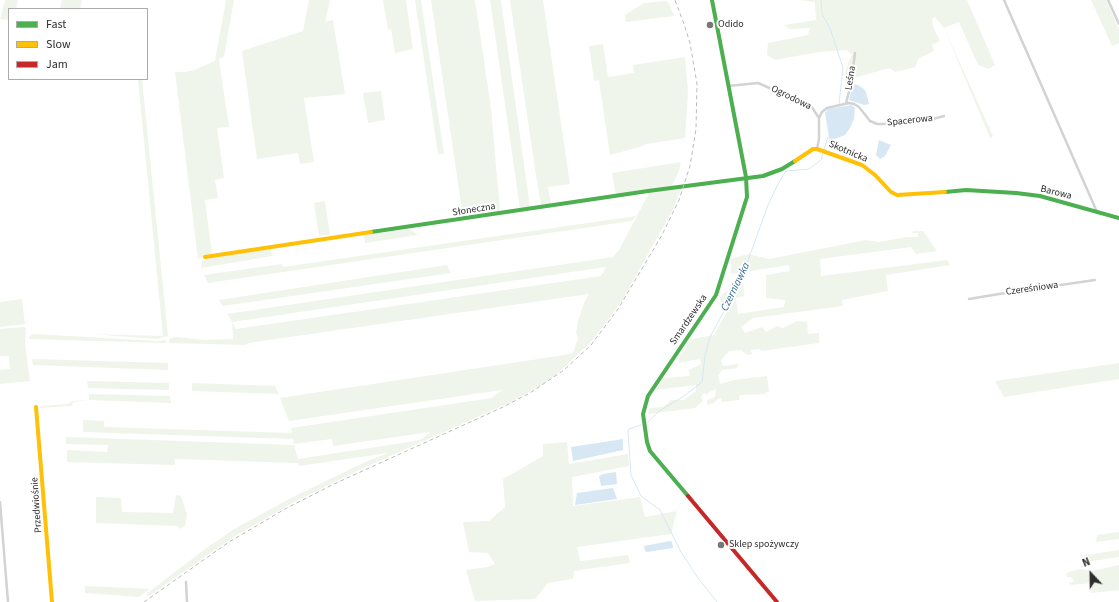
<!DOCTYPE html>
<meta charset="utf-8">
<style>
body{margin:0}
#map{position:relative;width:1119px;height:602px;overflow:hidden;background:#fff;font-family:"Source Sans 3",sans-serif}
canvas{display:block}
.legend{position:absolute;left:8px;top:8px;width:140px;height:72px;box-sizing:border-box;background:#fff;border:1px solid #ababab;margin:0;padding:5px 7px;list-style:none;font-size:12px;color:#2e2e2e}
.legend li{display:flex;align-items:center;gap:8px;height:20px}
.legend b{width:20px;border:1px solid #ababab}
.north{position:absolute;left:1071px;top:554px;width:40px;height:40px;-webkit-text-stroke:3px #fff;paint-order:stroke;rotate:338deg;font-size:11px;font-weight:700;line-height:16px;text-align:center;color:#2e2e2e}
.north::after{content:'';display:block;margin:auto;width:14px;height:18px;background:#2e2e2e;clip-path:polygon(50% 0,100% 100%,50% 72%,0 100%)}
</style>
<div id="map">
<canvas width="1119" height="602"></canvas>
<ul class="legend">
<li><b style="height:5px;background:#4caf50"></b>Fast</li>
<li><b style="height:5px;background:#ffc107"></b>Slow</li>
<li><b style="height:5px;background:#c62828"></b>Jam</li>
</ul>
<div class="north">N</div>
</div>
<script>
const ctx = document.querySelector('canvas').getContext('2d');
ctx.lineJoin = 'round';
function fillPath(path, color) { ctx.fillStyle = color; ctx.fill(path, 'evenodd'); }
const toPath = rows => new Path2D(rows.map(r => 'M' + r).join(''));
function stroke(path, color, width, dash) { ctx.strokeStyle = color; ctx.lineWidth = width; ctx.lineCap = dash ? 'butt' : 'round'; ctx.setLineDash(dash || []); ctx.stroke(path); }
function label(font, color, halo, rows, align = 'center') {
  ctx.font = font + ' "Source Sans 3",sans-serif'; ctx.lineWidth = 4; ctx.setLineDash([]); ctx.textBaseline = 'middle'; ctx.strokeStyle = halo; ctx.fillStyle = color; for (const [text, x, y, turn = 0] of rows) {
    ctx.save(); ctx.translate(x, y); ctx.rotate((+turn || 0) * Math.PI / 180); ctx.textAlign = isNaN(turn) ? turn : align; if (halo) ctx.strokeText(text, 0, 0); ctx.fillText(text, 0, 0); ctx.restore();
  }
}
fillPath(toPath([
 [5,0,18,0,16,9,9,9,9,20,0,19],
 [62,0,82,0,80,9,60,9],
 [226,0,234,0,224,57,219,59,229,127,217,128,224,178,215,180,218,198,205,200,212,254,198,259,175,72,185,72,194,70,215,61],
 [309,0,330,0,325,22,333,20,345,94,304,98,314,162,300,164,298,153,257,159,242,51,303,31],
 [383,0,406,0,413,49,395,53,391,29,388,30],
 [415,0,421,0,444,154,438,154],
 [431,0,475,0,491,108,500,212,463,217],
 [490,0,501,0,530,207,520,209],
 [510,0,543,0,570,184,548,187,551,204,541,205,535,169],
 [799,0,967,0,995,65,989,69,978,65,959,22,944,28,993,136,990,138,944,28,935,17,932,19,933,26,940,41,932,45,934,51,918,59,915,67,895,72,890,68,857,77,845,83,844,75,847,66,852,55,847,50,819,52,775,60,767,55,768,43,808,35,810,28,790,29,784,25,816,20,815,2],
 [1091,0,1106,0,1119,29,1119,43,1112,46],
 [666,1,669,3,674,16,626,22,625,15,644,3],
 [603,44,608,77,634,73,633,65,685,57,688,93,685,138,646,144,640,147,610,155,599,80,594,81,589,46],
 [138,79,142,79,168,336,157,339,90,334,163,336],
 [381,91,385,120,368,123,363,93],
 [681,162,679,171,672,186,616,195,612,173],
 [682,188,672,211,623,299,611,316,590,343,555,376,535,389,511,402,359,470,294,502,235,536,149,596,146,594,201,552,234,529,291,498,363,463,388,453,299,466,298,463,175,459,175,465,67,462,67,450,107,452,108,445,66,444,66,437,294,445,298,459,415,441,422,439,430,432,333,446,332,439,294,444,293,439,83,432,83,420,104,421,104,427,292,433,291,428,492,398,502,390,289,421,280,398,571,354,574,351,578,338,576,333,578,321,584,303,589,294,248,343,246,345,169,343,169,341,170,338,177,337,205,340,233,339,232,322,227,314,613,257,619,250,649,193],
 [606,267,601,276,236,329,232,322],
 [325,201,330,235,319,236,314,203],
 [636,216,632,221,208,283,204,275,282,264,283,267],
 [410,229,418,235,365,243,364,235],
 [913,231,923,231,937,251,916,254,911,247,820,259,821,276,947,260,950,265,886,275,888,291,842,300,843,306,753,318,741,327,745,333,762,327,766,332,777,326,783,328,797,321,807,322,808,334,819,333,819,343,762,351,759,349,751,350,752,354,747,355,741,350,729,351,721,360,723,366,739,364,737,368,722,370,718,376,720,384,734,380,767,376,769,391,764,394,740,395,739,400,722,402,721,398,718,399,714,403,707,405,707,400,715,397,716,389,713,390,707,394,703,393,701,397,703,401,695,408,648,414,649,408,663,407,671,400,684,400,696,391,696,385,656,390,663,378,690,376,689,370,701,364,700,359,679,363,679,357,691,339,714,335,729,308,726,302,721,302,720,298,723,293,730,291,738,282,743,280,744,296,736,298,738,314,784,307,785,300,766,298,766,275,790,271,789,265,731,274,731,259,748,254,769,259,866,240,879,242,907,237,918,237,918,233,912,233],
 [271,249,272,256,201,268,202,261,205,259],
 [447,265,451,273,223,306,219,300],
 [22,299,25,324,0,327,0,302],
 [24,327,26,328,25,344,30,381,0,384,0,370,10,369,9,356,0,356,0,329],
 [34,334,158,341,165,340,167,343,28,339,31,335],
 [32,359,168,363,168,370,33,365],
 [1119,363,1119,379,1004,397,995,381],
 [87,381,169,383,169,390,88,388],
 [192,383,275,386,279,394,192,391],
 [89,394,170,396,171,403,89,400,73,402,72,406,38,408,42,406,68,404,72,401,89,400],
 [567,442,569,464,628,454,629,466,572,477,573,506,640,497,645,517,677,511,671,534,577,547,580,561,628,555,630,563,574,571,573,579,548,583,535,599,475,601,466,570,488,567,495,564,488,553,469,552,463,522,489,521,505,507,503,479,543,456,543,444],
 [176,495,181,496,187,514,185,526,179,529,178,526,96,523,96,497,121,498,122,512,173,513],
 [1119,532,1119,539,1096,542,1097,535],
 [1119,550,1119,557,1086,562,1079,556],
 [1119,565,1119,590,1091,593,1093,583,1071,585,1069,583,1074,581,1071,577,1067,577,1066,573,1079,569,1092,571],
 [85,586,150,589,139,597,85,593]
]), '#f0f5eb');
fillPath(toPath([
 [853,84,858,85,864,89,866,92,869,104,864,105,849,100],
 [852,105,855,108,854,119,850,128,845,135,830,141,829,137,825,113,828,109],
 [879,140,891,145,885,156,880,159,876,155],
 [623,439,623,450,573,461,571,447],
 [616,472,617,484,601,486,599,476,603,474],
 [613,488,617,499,575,505,577,493],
 [670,541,672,542,673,548,647,552,645,551,644,546]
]), '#d7e7f3');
stroke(toPath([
 [821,0,822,14,830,28,843,68,839,104],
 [824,150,828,137],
 [647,423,659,411,681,398,702,382,705,356,710,337,741,280,768,205,779,182,786,171,809,169,821,160,823,153],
 [641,425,629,429,628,431,631,475,641,496,660,510,681,552,698,578,717,602]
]), '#d7e7f3', 1);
stroke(toPath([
 [1004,0,1097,212],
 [1108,0,1119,24],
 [728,86,758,83,811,106,819,118,819,139,817,149],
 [846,103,851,84,855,53],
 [819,118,822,112,827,108,849,103,854,104,859,107,870,121,877,124,892,124,933,119,944,116],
 [969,299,999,294,1095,280],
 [0,502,8,602],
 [186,582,187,602]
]), '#d3d3d3', 2.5);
stroke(toPath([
 [945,192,966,190,1016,193,1040,196,1119,218],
 [371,232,648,191,763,176,782,169,795,161],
 [688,496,650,451,647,442,643,414,648,396,716,295,747,197,746,177,712,0]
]), '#4caf50', 4);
stroke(toPath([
 [795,161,813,149,817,149,862,165,875,175,891,192,897,195,945,192],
 [205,257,371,232],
 [36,407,52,602]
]), '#ffc107', 4);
stroke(toPath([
 [688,496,777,602]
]), '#c62828', 4);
stroke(toPath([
 [144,602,229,542,285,509,334,484,501,408,530,393,564,370,591,345,618,309,662,235,679,200,690,166,696,129,697,84,690,43,684,24,675,0]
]), '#bababa', 1, [4, 3]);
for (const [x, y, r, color] of [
 [710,25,4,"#777"],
 [721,545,4,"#777"]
]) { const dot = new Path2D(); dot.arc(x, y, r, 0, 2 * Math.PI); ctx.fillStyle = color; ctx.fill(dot); stroke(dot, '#fff', 1.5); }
label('10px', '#2e2e2e', '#fff', [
 ["Odido",718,25],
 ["Sklep spożywczy",729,545]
], 'left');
label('10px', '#2e2e2e', '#fff', [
 ["Leśna",851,78,-81],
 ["Ogrodowa",791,98,26],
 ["Spacerowa",910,121,-6],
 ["Skotnicka",848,152,23],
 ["Barowa",1056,193,14],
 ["Słoneczna",474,210,-9],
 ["Czereśniowa",1032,289,-8],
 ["Smardzewska",689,320,-56],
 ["Przedwiośnie",37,505,-94]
]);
label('italic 11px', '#376e96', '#fff', [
 ["Czerniawka",736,287,-64]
]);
</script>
